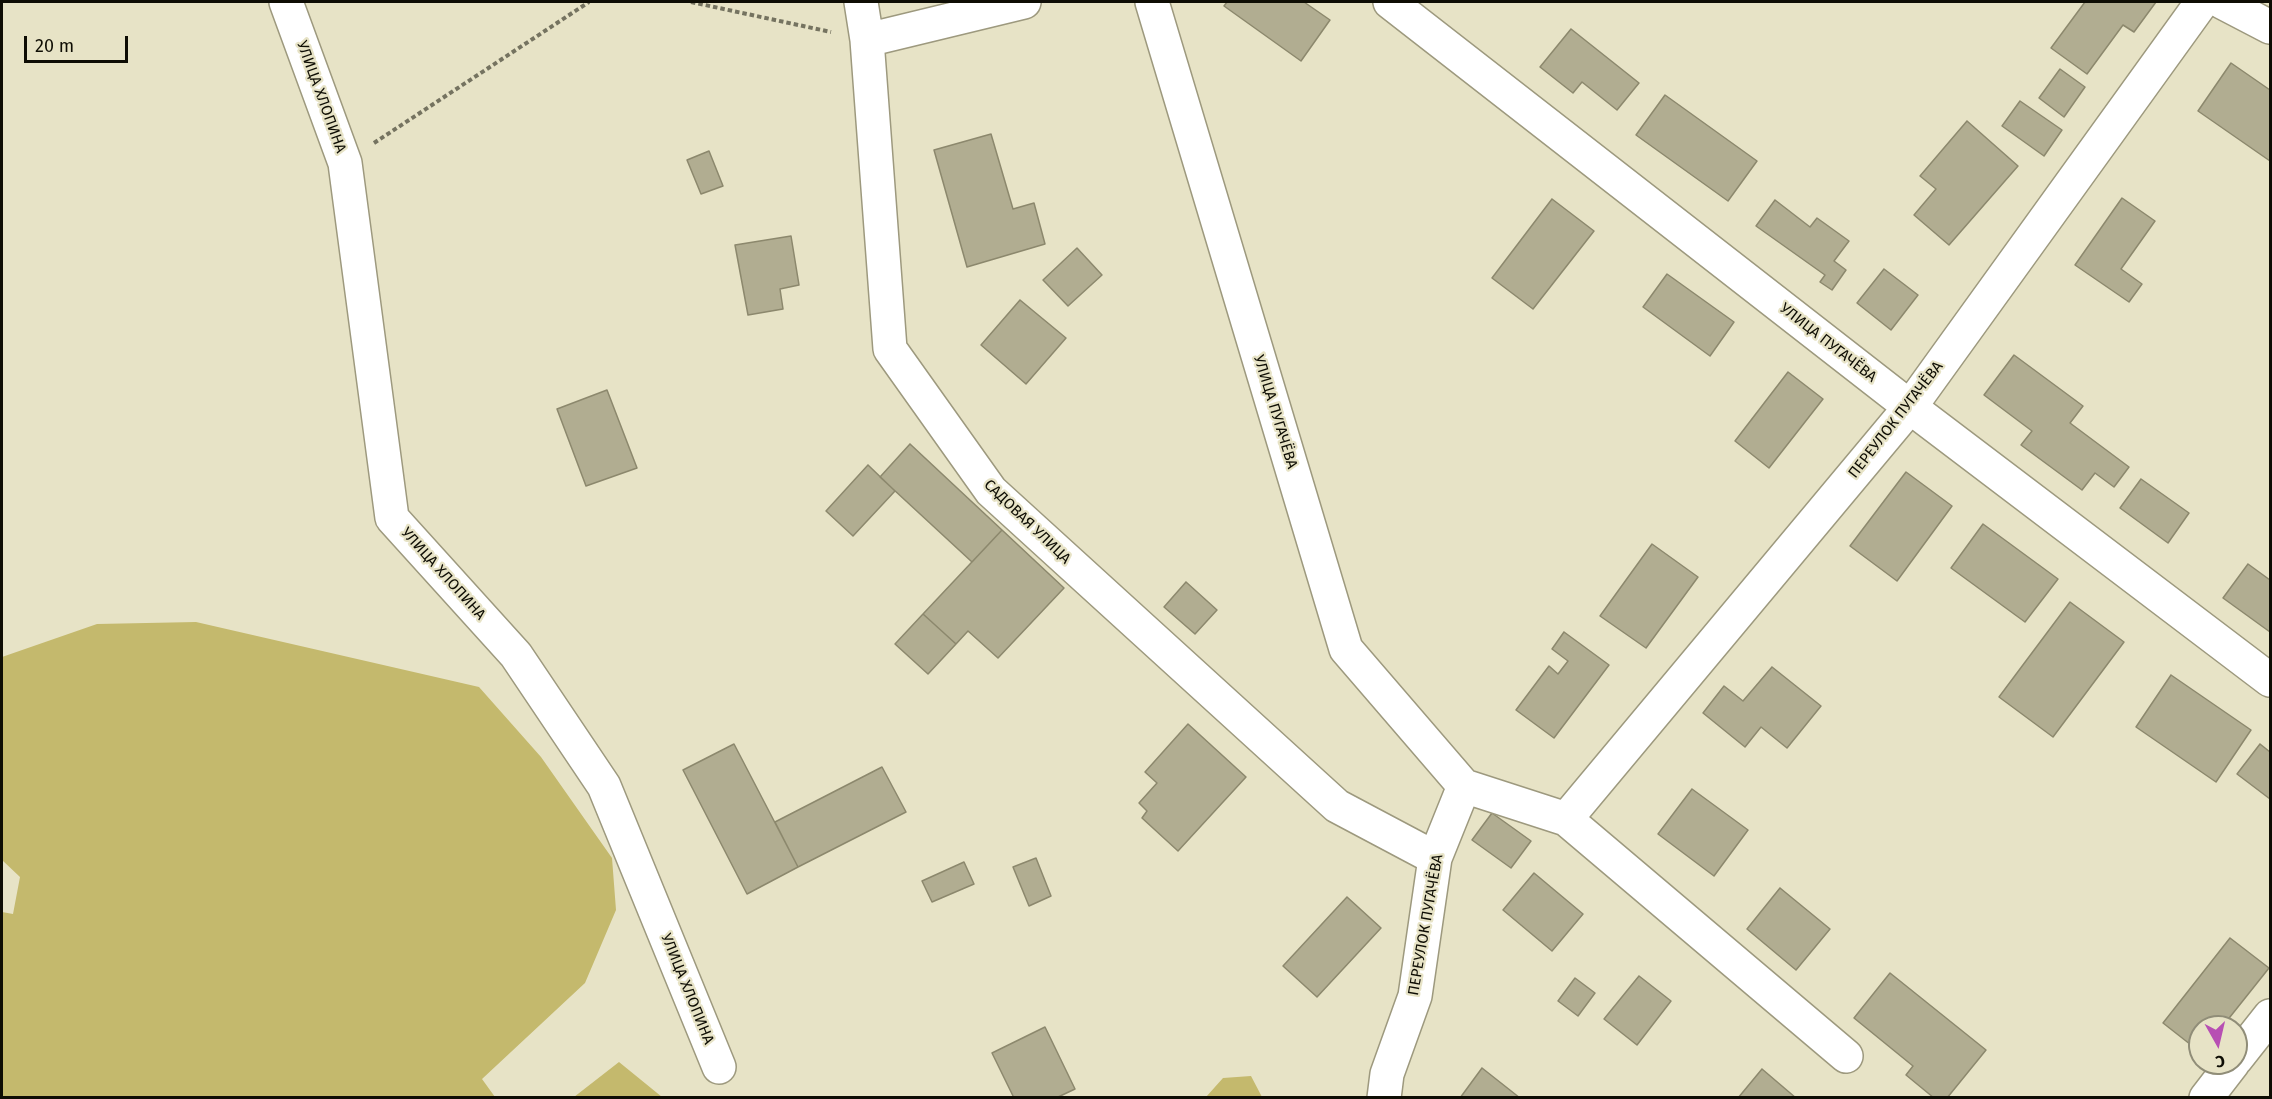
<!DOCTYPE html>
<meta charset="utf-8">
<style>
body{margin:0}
#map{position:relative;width:2272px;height:1099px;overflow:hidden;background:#e7e3c6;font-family:"Fira Sans",sans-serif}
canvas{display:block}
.frame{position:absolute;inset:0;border:3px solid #0e0d04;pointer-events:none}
.north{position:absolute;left:2188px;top:1015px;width:60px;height:60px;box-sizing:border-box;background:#e7e3c6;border:2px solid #908d78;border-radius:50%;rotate:172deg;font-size:16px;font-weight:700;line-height:24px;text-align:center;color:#0e0d04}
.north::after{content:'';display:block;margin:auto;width:21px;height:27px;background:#b74fb3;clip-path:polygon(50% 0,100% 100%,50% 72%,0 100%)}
.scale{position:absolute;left:24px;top:36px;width:104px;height:27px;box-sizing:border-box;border:3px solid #0e0d04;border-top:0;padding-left:8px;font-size:18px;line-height:21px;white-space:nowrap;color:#0e0d04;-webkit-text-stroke:4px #e7e3c6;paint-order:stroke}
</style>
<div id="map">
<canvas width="2272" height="1099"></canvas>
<div class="frame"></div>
<div class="north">С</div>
<div class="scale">20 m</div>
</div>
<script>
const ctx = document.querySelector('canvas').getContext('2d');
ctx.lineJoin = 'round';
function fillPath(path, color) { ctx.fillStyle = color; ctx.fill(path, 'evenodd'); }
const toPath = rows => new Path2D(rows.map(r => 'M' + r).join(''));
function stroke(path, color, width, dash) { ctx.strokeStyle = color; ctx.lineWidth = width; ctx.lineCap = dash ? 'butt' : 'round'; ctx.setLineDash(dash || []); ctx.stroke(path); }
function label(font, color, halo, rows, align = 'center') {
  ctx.font = font + ' "Fira Sans",sans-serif'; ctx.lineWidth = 4.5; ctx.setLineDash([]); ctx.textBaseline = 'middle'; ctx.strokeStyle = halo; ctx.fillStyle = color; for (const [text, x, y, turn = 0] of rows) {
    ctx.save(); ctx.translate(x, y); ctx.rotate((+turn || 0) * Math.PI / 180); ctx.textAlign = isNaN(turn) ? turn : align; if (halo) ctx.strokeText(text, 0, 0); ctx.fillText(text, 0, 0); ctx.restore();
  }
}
fillPath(toPath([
 [196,622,479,687,541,757,612,858,616,910,585,983,482,1079,495,1097,2,1097,2,912,13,914,20,877,2,860,2,657,97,624],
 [619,1062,662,1097,574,1097],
 [1251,1076,1262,1097,1206,1097,1223,1078]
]), '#c4b96d');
const building = toPath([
 [1227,2,1304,2,1330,20,1301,61,1224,6,1227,2],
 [2085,2,2156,2,2134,32,2123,25,2087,74,2051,48,2085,2],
 [1571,29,1639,83,1617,110,1582,82,1573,93,1540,67,1571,29],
 [2231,63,2270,90,2270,161,2198,111,2231,63],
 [2060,69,2085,87,2064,117,2039,98,2060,69],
 [1665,95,1757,161,1728,201,1636,135,1665,95],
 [2020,101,2062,130,2044,156,2002,126,2020,101],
 [1967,121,2018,166,1949,245,1914,215,1936,189,1920,176,1967,121],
 [991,134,1013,209,1034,203,1045,244,967,267,934,150,991,134],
 [709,151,723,186,701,194,687,160,709,151],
 [2122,198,2155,221,2121,269,2142,284,2129,302,2075,265,2122,198],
 [1552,199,1594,231,1533,309,1492,278,1552,199],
 [1775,200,1810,227,1817,218,1849,241,1834,261,1846,270,1832,290,1820,282,1825,275,1756,226,1775,200],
 [791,236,799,285,780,289,783,309,748,315,735,245,791,236],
 [1077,248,1102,275,1068,306,1043,280,1077,248],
 [1884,269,1918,295,1891,330,1857,303,1884,269],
 [1667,274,1734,322,1710,356,1643,307,1667,274],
 [1020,300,1066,338,1026,384,981,345,1020,300],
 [2014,355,2083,406,2070,423,2129,467,2114,487,2095,473,2082,490,2021,445,2032,431,1984,395,2014,355],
 [1788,372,1823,399,1769,468,1735,441,1788,372],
 [607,390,637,468,586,486,557,409,607,390],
 [910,444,1002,530,972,562,880,477,910,444],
 [868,465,895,491,853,536,826,511,868,465],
 [1906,472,1952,506,1897,581,1850,546,1906,472],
 [2141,479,2189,513,2168,543,2120,508,2141,479],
 [1983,524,2058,579,2025,622,1951,568,1983,524],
 [1002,530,1064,588,998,658,968,631,956,644,923,614,1002,530],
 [1652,544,1698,577,1646,648,1600,616,1652,544],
 [2248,564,2270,580,2270,632,2223,598,2248,564],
 [1186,582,1217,610,1195,634,1164,607,1186,582],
 [2070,602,2124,642,2053,737,1999,697,2070,602],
 [923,614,956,644,928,674,895,644,923,614],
 [1564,632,1609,665,1554,738,1516,710,1549,666,1558,674,1568,661,1552,649,1564,632],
 [1772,667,1821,706,1787,748,1761,727,1745,747,1703,713,1724,686,1743,701,1772,667],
 [2171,675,2251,730,2216,782,2136,727,2171,675],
 [1188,724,1246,777,1178,851,1142,818,1147,811,1139,803,1157,783,1145,772,1188,724],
 [734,744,798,867,747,894,683,770,734,744],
 [2260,744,2270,752,2270,799,2237,774,2260,744],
 [882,767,906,812,798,867,775,822,882,767],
 [1692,789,1748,830,1714,876,1658,834,1692,789],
 [1492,813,1531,841,1511,868,1472,840,1492,813],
 [1036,858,1051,896,1029,906,1013,867,1036,858],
 [964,862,974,884,932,902,922,881,964,862],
 [1534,873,1583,914,1552,951,1503,910,1534,873],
 [1780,888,1830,929,1796,970,1747,929,1780,888],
 [1347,897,1381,928,1317,997,1283,966,1347,897],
 [2230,938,2269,968,2222,1027,2200,1027,2200,1052,2163,1023,2230,938],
 [1890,973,1986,1050,1947,1098,1934,1098,1906,1075,1913,1066,1854,1018,1890,973],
 [1639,976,1671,1001,1637,1045,1604,1019,1639,976],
 [1575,978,1595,993,1578,1016,1558,1001,1575,978],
 [1045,1027,1075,1089,1056,1098,1014,1098,992,1053,1045,1027],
 [1482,1068,1520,1098,1460,1098,1482,1068],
 [1762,1069,1796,1098,1738,1098,1762,1069]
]);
fillPath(building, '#b1ad91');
stroke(building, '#8c886d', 1.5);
const street = toPath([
 [286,2,345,163,392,518,516,655,604,786,719,1067],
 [861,2,867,40,890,349,991,491,1337,806,1435,858],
 [1152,2,1346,649,1464,786],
 [1390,2,1910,407,2270,680],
 [2222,2,2270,27],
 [867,40,1024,2],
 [1566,819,1846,1056],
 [2236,1059,2270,1016],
 [1384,1098,1387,1074,1415,996,1435,858,1464,786,1566,819,1910,407,2202,2],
 [2206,1098,2233,1063]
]);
stroke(street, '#9d997e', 36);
stroke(toPath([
 [691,2,831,32],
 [374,143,589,2]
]), '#757360', 4, [4.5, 3]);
stroke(street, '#fff', 33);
label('15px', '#0e0d04', '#e7e3c6', [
 ["УЛИЦА ХЛОПИНА",321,97,70],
 ["УЛИЦА ПУГАЧЁВА",1828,343,38],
 ["УЛИЦА ПУГАЧЁВА",1275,412,73],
 ["ПЕРЕУЛОК ПУГАЧЁВА",1896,420,-52],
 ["САДОВАЯ УЛИЦА",1027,522,44],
 ["УЛИЦА ХЛОПИНА",443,574,48],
 ["ПЕРЕУЛОК ПУГАЧЁВА",1426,925,-80],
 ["УЛИЦА ХЛОПИНА",687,989,68]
]);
</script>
